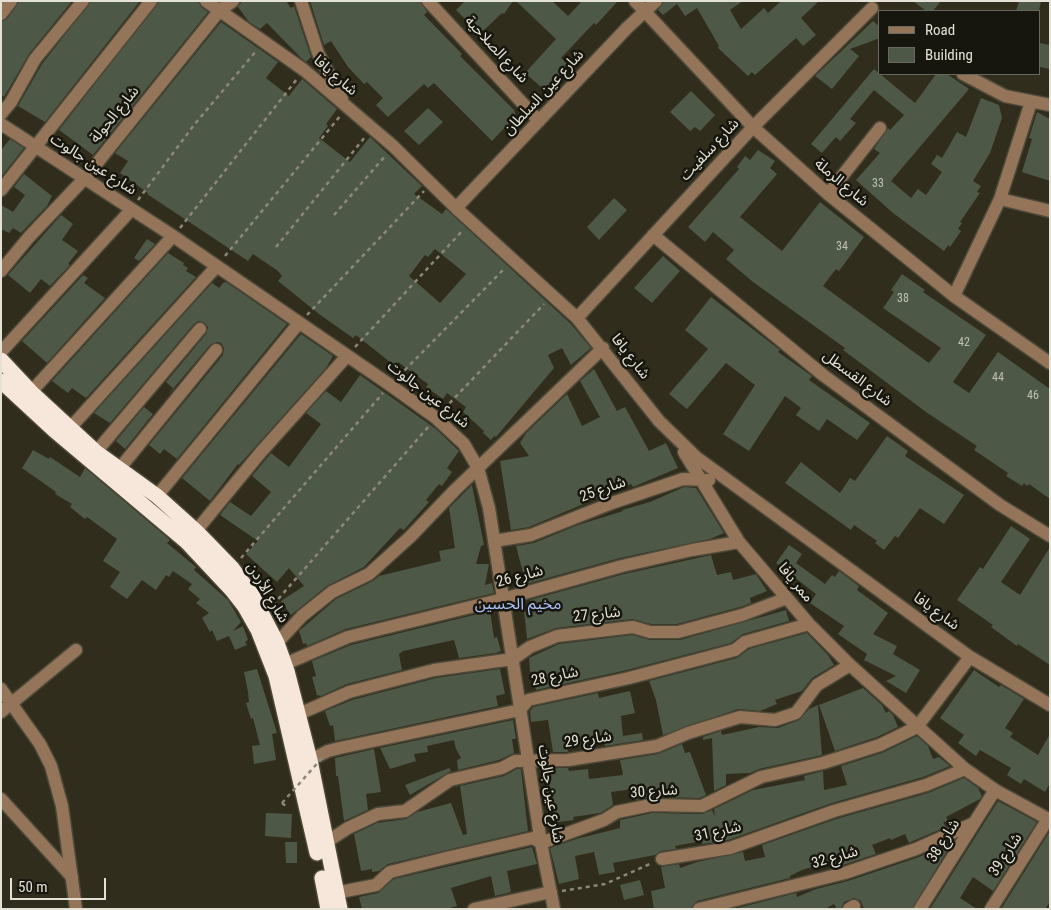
<!DOCTYPE html>
<meta charset="utf-8">
<style>
body{margin:0}
#map{position:relative;width:1051px;height:910px;overflow:hidden;background:#312d1c;font-family:"Roboto Condensed",sans-serif}
canvas{display:block}
.frame{position:absolute;inset:0;border:2px solid #e4e2d6;pointer-events:none}
.legend{position:absolute;left:878px;top:10px;width:162px;height:65px;box-sizing:border-box;background:#17160e;border:1px solid #69685e;margin:0;padding:6px 9px;list-style:none;font-size:15px;color:#e4e2d6}
.legend li{display:flex;align-items:center;gap:10px;height:25px}
.legend b{width:25px;border:1px solid #69685e}
.scale{position:absolute;left:10px;top:878px;width:96px;height:22px;box-sizing:border-box;border:2px solid #e4e2d6;border-top:0;padding-left:6px;font-size:15px;line-height:18px;white-space:nowrap;color:#e4e2d6;-webkit-text-stroke:4px #17160e;paint-order:stroke}
</style>
<div id="map">
<canvas width="1051" height="910"></canvas>
<div class="frame"></div>
<ul class="legend">
<li><b style="height:6px;background:#94755a"></b>Road</li>
<li><b style="height:14px;background:#4e5846"></b>Building</li>
</ul>
<div class="scale">50 m</div>
</div>
<script>
const ctx = document.querySelector('canvas').getContext('2d');
ctx.lineJoin = 'round';
function fillPath(path, color) { ctx.fillStyle = color; ctx.fill(path, 'evenodd'); }
const toPath = rows => new Path2D(rows.map(r => 'M' + r).join(''));
function stroke(path, color, width, dash) { ctx.strokeStyle = color; ctx.lineWidth = width; ctx.lineCap = dash ? 'butt' : 'round'; ctx.setLineDash(dash || []); ctx.stroke(path); }
function label(font, color, halo, rows, align = 'center') {
  ctx.font = font + ' "Roboto Condensed","Noto Sans Arabic",sans-serif'; ctx.lineWidth = 5; ctx.setLineDash([]); ctx.textBaseline = 'middle'; ctx.strokeStyle = halo; ctx.fillStyle = color; for (const [text, x, y, turn = 0] of rows) {
    ctx.save(); ctx.translate(x, y); ctx.rotate((+turn || 0) * Math.PI / 180); ctx.textAlign = isNaN(turn) ? turn : align; if (halo) ctx.strokeText(text, 0, 0); ctx.fillText(text, 0, 0); ctx.restore();
  }
}
fillPath(toPath([
 [19,1,72,1,29,54,4,97,1,95,1,22,7,19],
 [91,1,140,1,45,122,18,106,42,64],
 [159,1,198,1,201,7,208,12,93,155,59,130],
 [242,1,286,1,291,8,294,6,311,57,306,62,301,58,267,23,260,29,249,22,238,7],
 [310,1,420,1,427,12,424,15,462,54,460,56,514,110,516,116,492,141,434,83,428,88,424,84,388,117,376,105,383,98,367,82,364,84,348,67,331,41,324,45],
 [465,1,513,1,504,14,502,13,480,34,456,10],
 [516,1,552,1,568,16,582,1,618,1,596,25,594,23,561,58,569,66,550,85,541,87,525,73,556,39],
 [664,1,743,1,730,10,741,29,764,8,768,13,781,1,819,1,801,18,816,35,803,46,796,38,755,75,752,72,748,76,718,48,719,46,697,8,685,16,677,4,663,15,658,10],
 [913,1,941,1,933,11,926,11],
 [1019,1,1041,1,1039,11,1016,11],
 [873,21,880,27,880,38,850,49,859,56,832,89,815,76],
 [221,22,278,62,266,78,289,96,302,79,337,109,326,124,328,126,319,138,350,162,370,137,422,186,414,194,442,214,446,209,571,324,591,348,571,365,562,348,548,355,554,368,496,437,494,436,491,440,483,433,484,431,463,412,466,407,447,393,443,399,426,387,428,384,398,362,395,366,356,335,353,338,319,314,278,281,282,276,278,271,253,254,248,261,147,194,148,193,120,173,128,161,115,153],
 [435,249,466,274,440,303,409,276,425,255,428,257],
 [1040,43,1050,45,1050,69,1040,67],
 [874,69,915,103,936,74,947,74,969,89,891,181,911,198,918,189,926,195,942,172,931,164,937,155,942,158,957,132,966,137,981,98,999,105,1002,118,990,153,973,181,981,186,977,192,980,193,960,222,962,223,958,229,961,231,950,247,948,245,944,251,893,213,856,180,880,153,874,149,888,128,890,130,904,115,874,90,850,119,856,123,840,141,836,137,822,153,811,144],
 [691,91,715,115,700,131,695,127,690,131,670,112],
 [428,108,443,122,419,145,404,131],
 [1037,112,1050,119,1050,181,1022,172,1032,139,1029,138],
 [10,139,24,148,1,177,1,150],
 [758,150,775,161,770,168,777,174,740,217,782,251,820,202,864,237,839,271,836,269,823,286,929,363,941,348,883,308,894,292,891,290,902,274,925,290,923,292,986,335,953,382,969,393,998,352,1050,389,1050,499,1029,484,1027,486,1024,483,1022,486,1006,476,1008,473,974,450,977,446,926,412,843,350,845,348,753,282,726,259,734,250,713,232,705,242,688,227,739,169,737,167,745,156,750,160],
 [24,174,52,196,47,206,21,233,13,228,9,233,1,229,1,205,13,212,25,195,14,187],
 [614,198,627,210,599,240,587,227],
 [61,215,73,224,62,240,78,251,68,264,70,265,50,286,41,279,30,293,8,275],
 [147,239,155,244,139,261,134,258],
 [168,253,184,263,183,265,188,268,186,271,196,277,86,398,72,388,68,393,52,381],
 [663,256,680,271,652,303,634,288],
 [83,275,88,278,84,283,105,298,47,363,22,341],
 [226,282,287,324,177,459,164,449,160,454,149,445,223,355,224,348,221,343,217,342,210,345,168,395,173,388,166,382,206,334,208,327,205,323,198,321,194,324,110,423,94,413,212,283,219,288,223,283],
 [711,297,780,350,778,352,812,376,809,380,870,423,857,440,827,419,819,431,796,415,801,408,785,396,749,451,723,434,755,385,726,363,687,409,669,394,708,349,685,330],
 [301,334,333,356,326,368,239,465,238,464,210,501,182,478],
 [594,369,617,411,625,407,649,451,666,443,678,468,633,487,631,484,529,527,511,530,500,461,529,456,520,443,526,433,567,394,582,426,600,417,580,381],
 [360,375,436,429,459,451,447,468,452,472,442,486,439,484,426,500,429,502,404,530,400,528,364,567,327,586,291,615,281,601,304,586,289,568,277,582,246,554,258,541,220,515,230,502,251,516,271,492,252,476,271,453,289,467,321,424,306,413,326,391,341,402],
 [144,407,153,414,125,449,116,441],
 [887,436,908,451,905,456,964,495,944,524,920,508,898,538,895,536,884,550,875,543,877,541,854,525,851,530,785,483,801,462,840,493,850,478,855,481],
 [33,450,49,459,50,457,80,477,85,468,170,540,167,543,196,567,194,570,228,600,241,622,233,631,243,626,248,640,245,642,247,645,235,650,229,636,217,641,212,630,210,632,202,618,209,613,196,603,200,599,188,589,192,584,173,571,169,577,166,575,156,590,142,580,127,599,110,587,120,572,103,561,117,539,87,517,85,519,70,507,72,504,55,494,56,492,22,468],
 [472,485,484,545,481,546,476,564,489,564,485,585,492,583,494,593,346,629,307,646,306,643,303,644,299,631,336,599,373,581,379,576,441,561,439,551,455,548,449,508],
 [684,487,696,488,724,533,710,539,620,558,526,584,516,546,534,543,578,525,623,511,622,510,650,502],
 [1011,526,1030,539,1001,582,1020,595,1050,547,1050,665,1018,644,1017,646,991,627,993,625,957,600,980,567,983,569],
 [789,545,802,554,796,563,825,584,832,575,835,577,839,571,859,586,857,590,888,613,873,634,897,646,893,654,920,670,906,693,886,681,896,676,864,660,867,654,838,634,844,626,810,603,816,594,776,563],
 [711,555,717,575,731,572,733,580,756,574,767,591,750,598,751,603,740,607,677,624,651,624,632,619,556,628,527,639,524,610,532,608,530,600,624,574],
 [786,610,789,621,743,634,731,643,627,670,536,690,532,672,530,672,529,658,559,644,632,635,650,640,680,640],
 [490,611,494,638,497,637,501,651,496,653,459,658,454,640,403,651,399,654,402,670,347,684,321,696,317,695,312,677,316,676,312,661,351,645],
 [807,633,828,655,834,665,812,678,802,691,775,700,777,704,760,711,738,709,663,735,656,700,649,681,737,658,749,649],
 [257,669,277,733,272,734,276,760,254,764,252,746,260,745,253,718,251,719,246,703,249,702,248,692,244,672],
 [500,669,505,694,496,696,498,706,335,741,333,725,330,726,325,711,352,700,436,678],
 [974,670,999,687,1001,685,1024,699,1005,728,1013,733,1010,737,1038,755,1050,734,1050,783,1045,792,1024,779,1021,784,1007,775,1011,768,980,750,976,756,958,743,964,735,940,718],
 [863,688,882,705,886,713,889,711,893,715,898,727,877,737,835,751,819,705],
 [630,691,635,713,621,716,623,736,642,733,643,740,605,746,604,737,566,742,568,752,553,752,548,720,531,722,530,711,533,707,598,693,599,698],
 [818,705,822,755,759,769,750,773,726,774,726,785,714,791,712,738,703,740,703,737,721,731,722,735,759,727,778,728,799,720,809,709],
 [513,720,516,739,512,739,514,753,499,760,458,770,457,760,461,758,456,749,454,740,427,746,428,752,414,754,416,761,390,769,380,748],
 [917,736,928,746,933,759,939,757,950,766,923,777,832,803,728,840,702,844,702,841,675,846,676,849,661,851,655,855,613,863,615,872,599,875,594,852,575,856,579,879,559,884,550,848,576,839,620,828,620,820,652,813,702,814,712,810,715,817,714,809,753,790,805,780,804,776,823,771,824,790,847,785,841,766,882,753],
 [682,744,685,753,690,752,706,795,700,798,651,797,634,800,633,789,611,792,613,805,600,813,573,817,574,820,550,823,544,771,556,768,568,768,569,771,588,769,589,779,623,775,620,760,658,754],
 [374,749,381,792,366,794,368,810,344,821,338,776,336,776,335,758],
 [449,768,451,771,410,795,405,785],
 [517,769,521,769,528,831,388,864,379,871,372,872,372,869,361,871,354,834,377,823,406,819,417,812,451,803,463,835,467,834,460,786,504,776],
 [964,778,978,788,982,796,980,799,946,817,948,821,943,822,946,827,913,841,909,843,905,834,891,840,890,838,872,845,876,854,843,865,831,868,829,862,802,870,790,876,790,878,697,901,691,909,654,909,651,891,665,888,661,867,679,864,680,868,697,862,743,852,745,861,765,857,762,845,836,819,928,793],
 [998,801,1037,822,993,891,973,877,960,898,977,909,930,909],
 [266,813,292,814,291,838,265,836],
 [1050,831,1050,902,1045,909,1001,909],
 [953,841,912,909,864,909,861,901,854,898,844,902,841,909,837,909,834,904,825,909,734,909,796,893,797,897,816,889,848,881,919,857],
 [285,842,297,842,297,863,286,863],
 [532,847,537,864,507,871,511,892,495,896,491,876,451,888,457,906,446,909,362,909,359,897,378,893,394,879],
 [640,880,644,895,624,900,620,885]
]), '#4e5846');
const minor = toPath([
 [206,1,304,70,393,146,456,208,577,318,659,421,696,457,970,657,1050,705],
 [301,1,318,53,342,99],
 [428,1,539,121],
 [635,1,753,127,828,194,954,296,1050,363],
 [1,14,11,1],
 [963,74,1005,96,1050,105],
 [1,114,11,102,35,59,83,1],
 [1,124,173,236,390,385,436,418,464,444,478,468,489,508,541,843,554,909],
 [1,190,151,1],
 [828,194,880,128],
 [1000,199,1050,211],
 [456,208,627,28,656,1],
 [653,235,823,375,1000,505,1050,536],
 [1,271,29,237,85,178,220,10,233,1],
 [954,296,1000,199,1031,102],
 [577,318,753,127,872,8],
 [1,352,131,210],
 [31,392,173,236],
 [71,427,216,267],
 [96,452,200,329],
 [684,452,739,542,809,624,850,665,965,769,995,790,1050,820],
 [120,468,216,350],
 [157,496,299,323],
 [196,531,261,452,347,356],
 [494,541,531,535,612,503,683,479,709,480],
 [277,643,302,616,332,592,369,574,410,537,455,490,603,348],
 [285,664,348,637,503,599,622,566,692,550,739,542],
 [1,689,40,744,51,766,62,806,76,909],
 [1,712,76,650],
 [299,714,349,692,434,670,513,659,530,647,557,636,633,627,650,632,678,632,742,615,787,598],
 [310,760,328,751,340,748,520,710,528,700,629,678,735,650,745,642,809,624],
 [1,799,72,877],
 [325,843,348,828,378,814,405,811,450,780,502,768,515,761,568,760,657,746,688,733,740,717,775,720,796,713,817,685,850,665],
 [662,859,730,848,834,811,926,785,965,769],
 [335,893,376,885,390,872,446,858,533,838,541,843,604,820,617,812,651,805,702,806,761,777,823,763,880,745,917,727,970,657],
 [474,909,551,892],
 [699,909,845,873,916,849,974,823],
 [849,909,854,906],
 [920,909,995,790],
 [991,909,1048,819]
]);
const highway = toPath([
 [1,360,31,392,96,452,157,496,196,531,232,568,252,595,277,643,287,671,310,760,340,909],
 [1,381,54,430,187,542,231,589,245,607,258,630,276,676,317,853],
 [322,878,328,909]
]);
stroke(minor, '#4e4a3a', 15);
stroke(highway, '#4e4a3a', 18);
stroke(toPath([
 [138,200,194,125,257,50],
 [334,215,386,155],
 [180,228,297,79],
 [276,247,365,137],
 [225,256,341,115],
 [307,315,424,191],
 [355,347,463,230],
 [399,376,505,268],
 [444,409,544,304],
 [241,558,383,393],
 [273,605,429,426],
 [282,803,287,807],
 [562,891,605,884,652,863]
]), '#8b887a', 2.5, [4, 4]);
stroke(minor, '#94755a', 12);
stroke(highway, '#f7e7da', 15);
stroke(toPath([
 [282,803,322,758]
]), '#8b887a', 2.5, [4, 4]);
label('12px', '#bec0b2', null, [
 ["33",878,184],
 ["34",842,247],
 ["38",903,299],
 ["42",964,343],
 ["44",998,378],
 ["46",1033,396]
]);
label('15px', '#e4e2d6', '#17160e', [
 ["شارع الصلاحية",496,50,47],
 ["شارع يافا",335,76,41],
 ["شارع عين السلطان",544,93,-47],
 ["شارع الحولة",115,115,-51],
 ["شارع سلفيت",710,150,-47],
 ["شارع عين جالوت",93,165,33],
 ["شارع الرملة",841,183,40],
 ["شارع يافا",630,357,52],
 ["شارع القسطل",857,379,37],
 ["شارع عين جالوت",428,395,38],
 ["شارع 25",603,490,-20],
 ["شارع 26",520,577,-15],
 ["ممر يافا",795,583,50],
 ["شارع الأردن",267,593,59],
 ["شارع يافا",936,612,36],
 ["شارع 27",597,615,-6],
 ["شارع 28",555,677,-12],
 ["شارع 29",588,740,-8],
 ["شارع 30",654,792,-4],
 ["شارع عين جالوت",550,794,81],
 ["شارع 31",718,832,-13],
 ["شارع 38",944,841,-58],
 ["شارع 39",1006,855,-57],
 ["شارع 32",835,858,-16]
]);
label('16px', '#aac2f7', '#17160e', [
 ["مخيم الحسين",518,605]
]);
</script>
